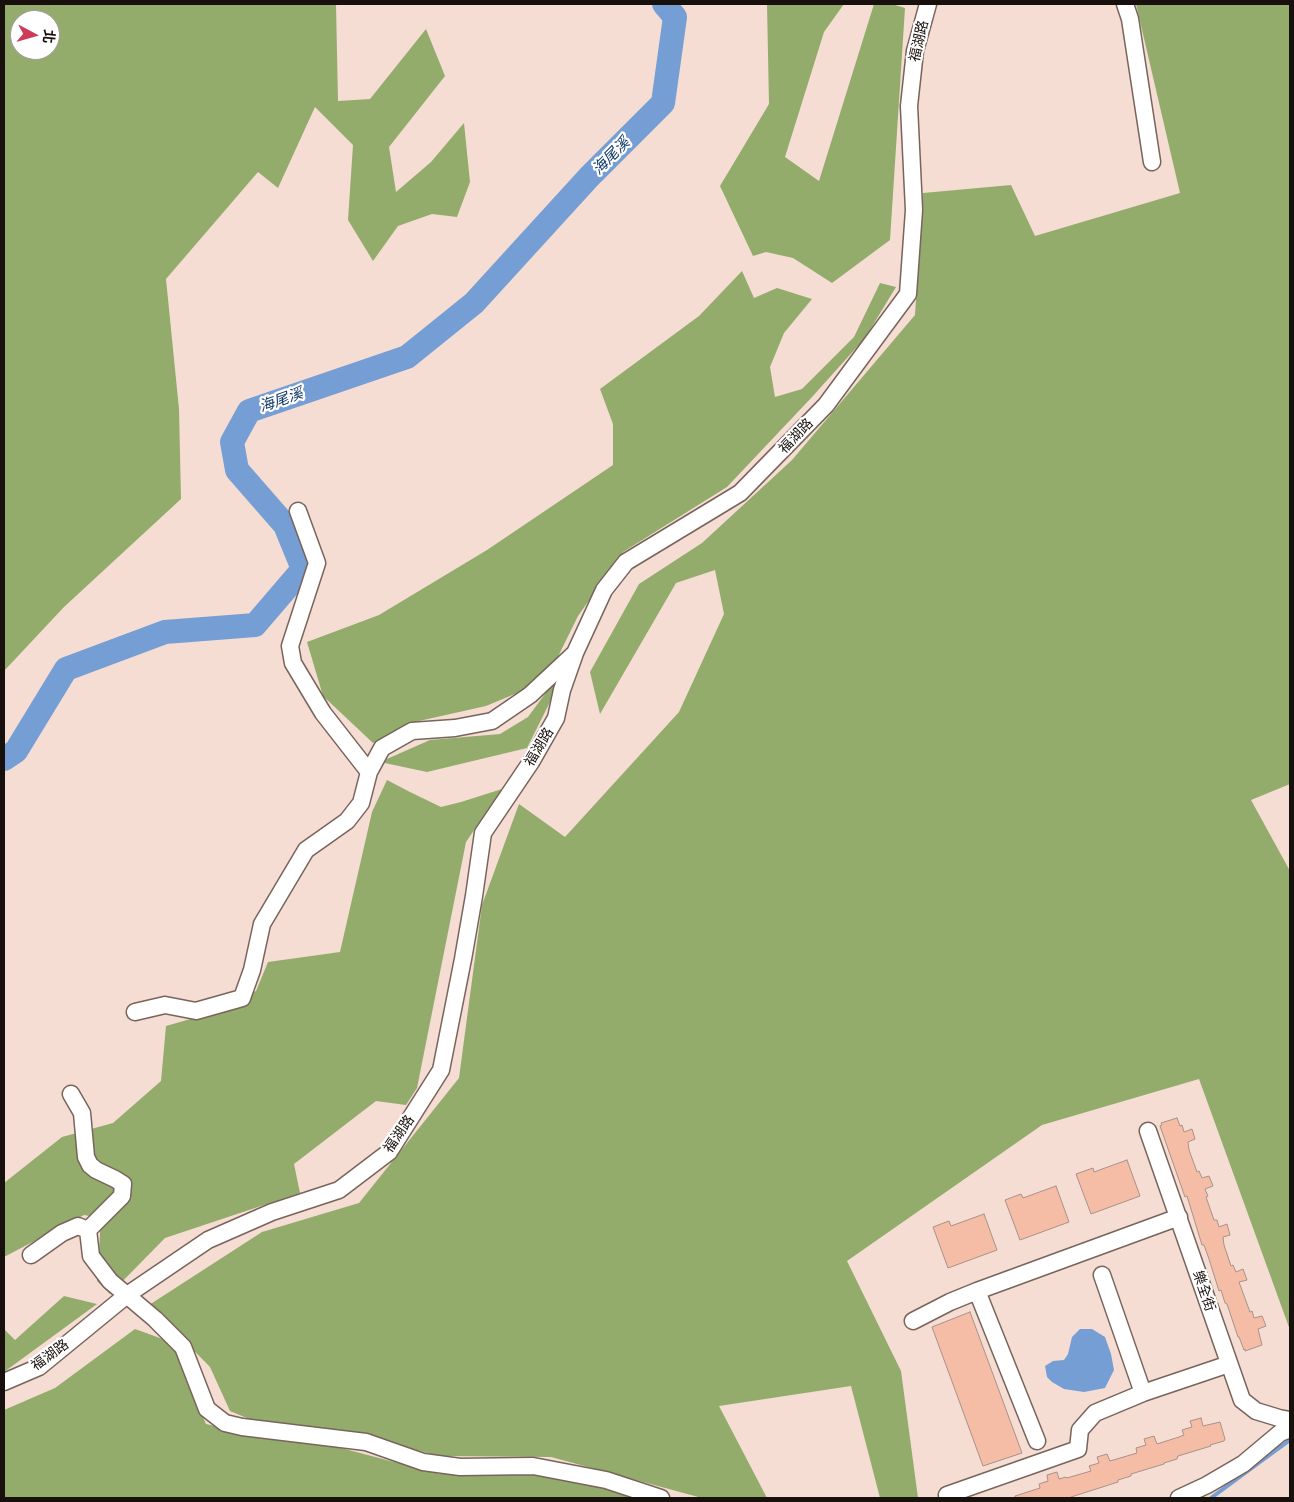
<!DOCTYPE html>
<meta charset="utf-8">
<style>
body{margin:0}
#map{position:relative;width:1294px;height:1502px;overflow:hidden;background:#f5ddd3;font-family:"Asap Condensed","Noto Sans TC",sans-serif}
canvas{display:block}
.frame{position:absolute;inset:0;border:5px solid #18100d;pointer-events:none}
.north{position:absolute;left:10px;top:10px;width:50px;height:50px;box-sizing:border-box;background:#fff;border:1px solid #a39f9e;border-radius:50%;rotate:96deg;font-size:14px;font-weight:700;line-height:20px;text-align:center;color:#18100d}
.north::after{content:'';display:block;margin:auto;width:18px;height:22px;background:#cc3c58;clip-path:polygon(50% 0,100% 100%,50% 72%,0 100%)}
</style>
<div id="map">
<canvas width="1294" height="1502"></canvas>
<div class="frame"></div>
<div class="north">北</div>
</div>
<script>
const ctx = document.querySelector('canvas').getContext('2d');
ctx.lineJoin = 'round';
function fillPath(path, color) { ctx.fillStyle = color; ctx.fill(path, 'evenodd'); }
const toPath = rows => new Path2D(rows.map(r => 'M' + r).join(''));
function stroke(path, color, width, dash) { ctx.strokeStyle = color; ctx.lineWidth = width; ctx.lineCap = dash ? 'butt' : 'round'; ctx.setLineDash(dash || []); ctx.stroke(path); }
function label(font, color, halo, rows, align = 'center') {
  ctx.font = font + ' "Asap Condensed","Noto Sans TC",sans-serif'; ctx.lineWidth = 4.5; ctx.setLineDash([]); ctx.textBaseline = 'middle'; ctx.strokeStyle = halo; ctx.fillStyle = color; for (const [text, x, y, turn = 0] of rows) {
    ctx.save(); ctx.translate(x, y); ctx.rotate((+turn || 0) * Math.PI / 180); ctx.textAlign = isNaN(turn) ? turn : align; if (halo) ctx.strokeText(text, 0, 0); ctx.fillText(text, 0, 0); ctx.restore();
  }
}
fillPath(toPath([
 [4,4,336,4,338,101,370,99,426,29,445,76,389,147,396,192,431,162,464,123,470,182,457,217,432,214,398,226,373,261,348,220,353,145,315,107,278,188,258,172,166,279,179,409,181,499,64,607,4,671],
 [20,20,50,20,50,50,20,50],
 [767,4,844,4,824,32,785,157,819,181,874,4,892,4,905,8,890,240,832,283,793,258,766,252,753,256,720,186,769,104],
 [1136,4,1290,4,1290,784,1251,800,1290,871,1290,1330,1199,1079,1042,1125,847,1261,901,1371,918,1498,880,1498,851,1386,719,1406,767,1498,702,1498,551,1457,439,1456,352,1433,266,1426,230,1411,210,1367,149,1305,262,1232,359,1203,459,1078,482,905,519,804,565,837,679,712,724,614,715,570,676,583,600,714,590,672,639,584,702,543,792,460,915,315,923,193,1011,185,1035,236,1180,193],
 [742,271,754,298,777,288,812,299,784,333,770,367,775,397,802,389,854,337,880,283,896,287,865,338,812,397,727,487,623,552,578,616,546,681,486,706,419,721,373,743,323,696,307,642,379,615,487,550,613,465,613,424,600,389,699,316],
 [556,679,551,700,527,748,427,772,380,762,430,740,500,734,528,717],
 [387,780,410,792,441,807,461,802,502,789,466,842,417,1088,406,1105,376,1101,294,1164,300,1193,165,1238,110,1294,97,1281,101,1218,84,1215,4,1257,4,1183,62,1137,113,1123,161,1081,166,1026,201,1016,256,991,268,962,340,952,372,812],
 [64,1296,97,1304,4,1372,4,1329,15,1340],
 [135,1329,171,1342,206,1424,242,1432,322,1443,440,1474,526,1471,622,1488,644,1498,4,1498,4,1410,55,1388]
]), '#93ac6c');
fillPath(toPath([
 [1080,1329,1092,1329,1105,1337,1111,1354,1114,1370,1105,1388,1084,1392,1064,1389,1052,1382,1047,1377,1045,1366,1053,1361,1064,1360,1068,1354,1072,1337]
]), '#759ed4');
stroke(toPath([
 [1211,1498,1290,1440]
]), '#759ed4', 4);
stroke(toPath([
 [4,759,16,751,66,669,165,632,255,625,303,569,285,525,237,470,232,442,249,411,407,357,474,303,589,177,663,103,675,17,664,4]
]), '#759ed4', 24);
const building = toPath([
 [1177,1118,1180,1126,1182,1125,1184,1132,1192,1129,1195,1139,1188,1142,1189,1150,1197,1172,1199,1171,1202,1178,1209,1176,1213,1186,1205,1189,1208,1196,1206,1197,1214,1220,1217,1220,1219,1227,1227,1224,1230,1235,1223,1237,1224,1245,1231,1266,1233,1265,1236,1272,1243,1269,1247,1280,1239,1282,1250,1312,1252,1311,1254,1318,1262,1316,1266,1326,1258,1329,1262,1345,1245,1351,1245,1349,1244,1350,1239,1337,1238,1337,1227,1304,1225,1303,1221,1290,1219,1291,1209,1259,1204,1245,1202,1245,1187,1196,1185,1197,1160,1126,1162,1125,1161,1123,1177,1118],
 [1127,1160,1140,1196,1091,1214,1076,1174,1093,1168,1094,1172,1127,1160],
 [1056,1186,1069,1222,1020,1240,1005,1200,1021,1194,1023,1198,1056,1186],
 [984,1214,997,1250,948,1268,933,1227,949,1221,951,1226,984,1214],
 [970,1312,1022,1453,983,1466,932,1327,970,1312],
 [1201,1418,1203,1426,1220,1422,1225,1439,1224,1441,1210,1445,1211,1446,1178,1456,1177,1459,1164,1463,1164,1464,1131,1474,1131,1476,1118,1480,1118,1482,1068,1498,1015,1498,1015,1496,1040,1488,1039,1484,1048,1481,1047,1475,1057,1472,1059,1479,1066,1477,1067,1478,1091,1471,1089,1466,1099,1463,1097,1457,1107,1454,1110,1461,1137,1453,1136,1448,1146,1445,1144,1439,1154,1436,1157,1444,1179,1437,1184,1435,1182,1430,1192,1427,1190,1421,1201,1418]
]);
fillPath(building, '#f6bda6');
stroke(building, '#a79188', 1);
const minor = toPath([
 [1125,4,1130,19,1152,162],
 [298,511,317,563,290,646,293,663,323,713,369,772],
 [135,1012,165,1005,196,1011,242,998,252,970,262,924,306,850,347,821,361,803,369,772,382,748,412,731,455,728,492,721,530,695,574,654],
 [71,1094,82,1113,86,1157,90,1165,96,1170,115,1179,123,1184,122,1196,88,1230],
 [1148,1131,1242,1400,1256,1411,1279,1418,1290,1420],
 [31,1255,62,1233,78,1226,88,1230,91,1256,110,1281,155,1319,183,1347,207,1409,225,1423,242,1427,366,1442,423,1462,460,1467,533,1466,606,1480,661,1498],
 [1102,1275,1143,1393],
 [977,1291,1037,1441],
 [913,1321,950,1302,977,1291,1179,1217],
 [4,1382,39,1367,127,1295,208,1240,272,1212,339,1190,389,1152,441,1070,463,959,474,896,483,833,531,762,556,718,562,690,575,653,604,590,626,562,740,493,826,405,908,294,914,210,909,106,915,51,928,4],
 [947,1495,1078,1449,1080,1430,1095,1413,1143,1393,1229,1364],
 [1179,1498,1207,1485,1243,1464,1280,1433,1290,1429]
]);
stroke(minor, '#78645b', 19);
stroke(minor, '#fff', 16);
label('14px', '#18100d', '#fff', [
 ["福湖路",919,41,-77],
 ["福湖路",796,436,-46],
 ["福湖路",539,747,-59],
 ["福湖路",399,1134,-55],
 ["樂全街",1204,1291,71],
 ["福湖路",50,1355,-36]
]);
label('italic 15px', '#11396a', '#fff', [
 ["海尾溪",611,156,-45],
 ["海尾溪",281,400,-19]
]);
</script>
